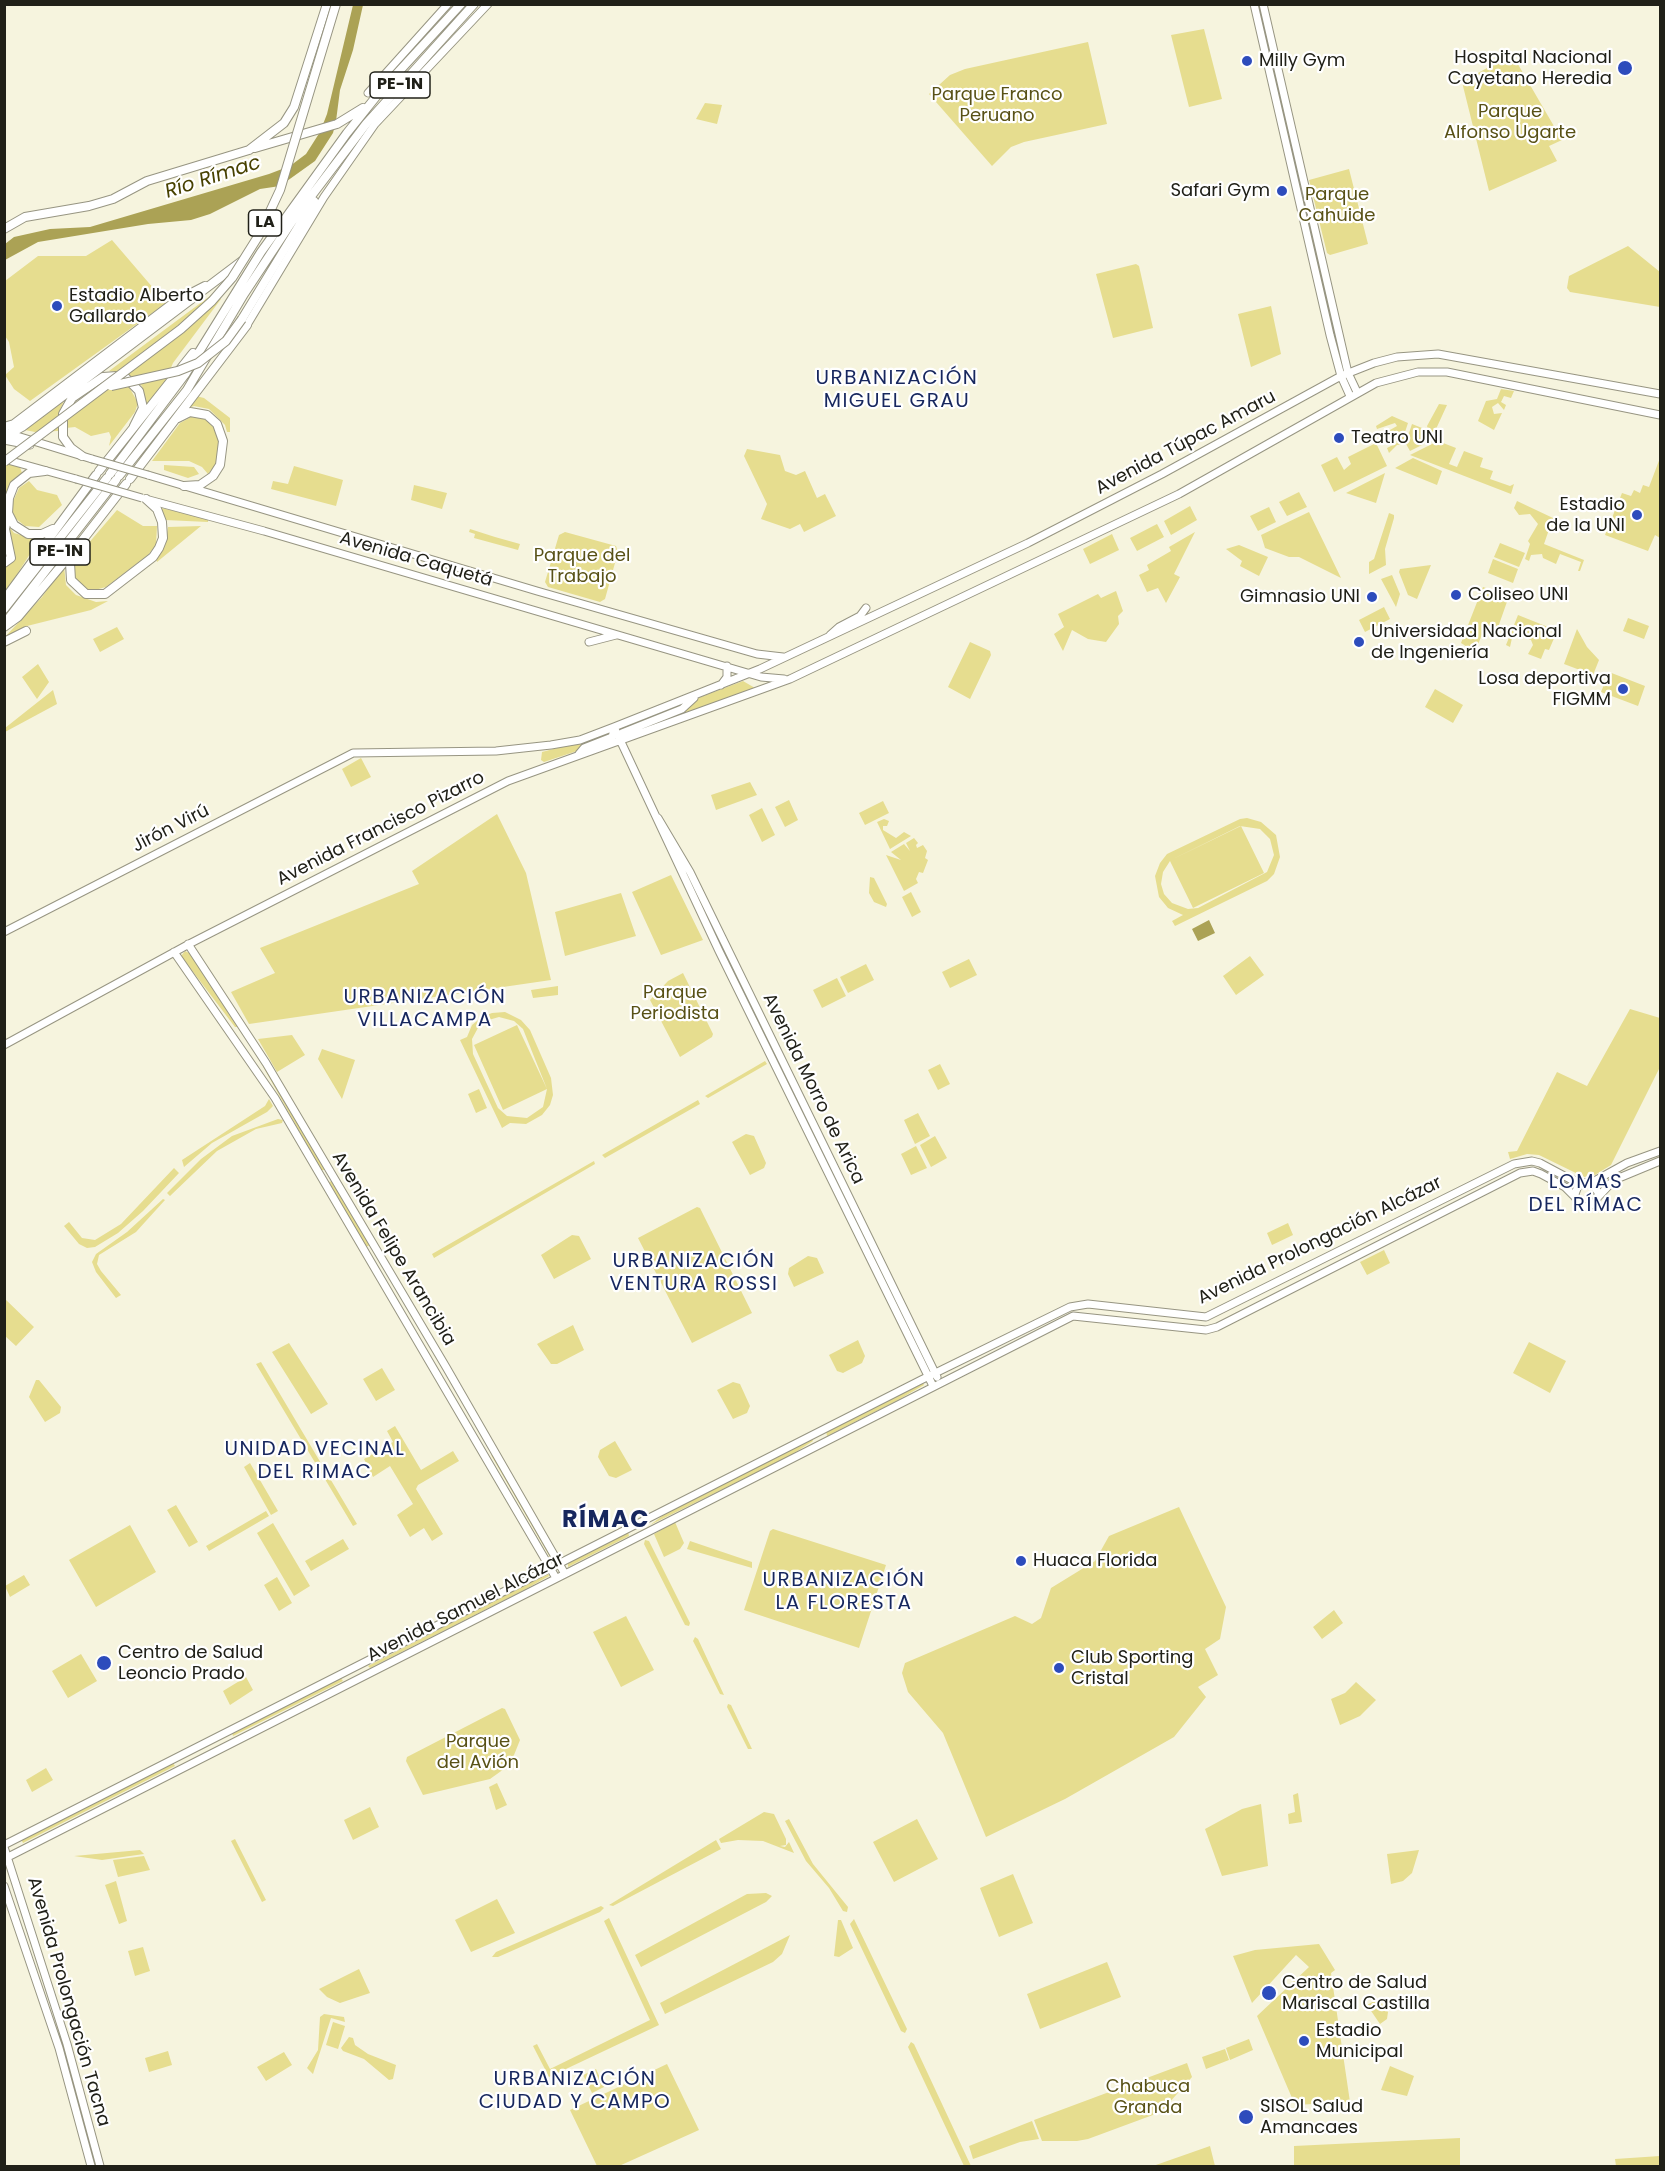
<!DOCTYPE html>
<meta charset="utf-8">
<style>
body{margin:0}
#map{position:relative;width:1665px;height:2171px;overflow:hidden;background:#f6f4de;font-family:Poppins,sans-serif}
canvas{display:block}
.frame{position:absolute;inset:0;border:6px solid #202018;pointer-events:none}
</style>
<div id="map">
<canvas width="1665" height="2171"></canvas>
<div class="frame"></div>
</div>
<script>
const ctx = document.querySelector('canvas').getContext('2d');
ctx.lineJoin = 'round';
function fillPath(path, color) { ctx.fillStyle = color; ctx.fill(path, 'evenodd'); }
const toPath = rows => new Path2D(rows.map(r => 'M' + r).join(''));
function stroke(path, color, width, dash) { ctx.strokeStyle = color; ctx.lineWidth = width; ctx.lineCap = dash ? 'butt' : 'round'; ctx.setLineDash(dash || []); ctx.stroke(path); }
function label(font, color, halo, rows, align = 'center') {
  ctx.font = font + ' Poppins,sans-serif'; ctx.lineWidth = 4.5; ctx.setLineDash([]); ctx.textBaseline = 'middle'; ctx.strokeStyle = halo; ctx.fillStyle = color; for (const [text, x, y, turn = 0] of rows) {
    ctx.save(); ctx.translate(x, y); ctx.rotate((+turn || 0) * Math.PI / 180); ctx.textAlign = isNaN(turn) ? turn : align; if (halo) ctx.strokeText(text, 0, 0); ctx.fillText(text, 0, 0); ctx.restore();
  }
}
fillPath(toPath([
 [1204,29,1222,99,1189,107,1171,35],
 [1088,42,1107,124,1024,142,1011,147,992,166,929,94,950,75,965,69],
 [1512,54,1562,140,1549,146,1557,161,1489,191,1462,82],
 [705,103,722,105,717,124,696,119],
 [1349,169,1368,244,1330,255,1327,253,1309,180],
 [112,240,166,303,30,401,14,389,5,375,14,367,9,342,5,336,5,281,38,256,86,256],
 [1628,246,1660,272,1660,307,1570,292,1567,288,1569,276],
 [1136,264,1139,266,1153,328,1113,338,1096,274],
 [214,293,221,299,173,363,163,386,147,405,142,386,128,374,109,371],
 [1271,306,1281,354,1251,367,1238,314],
 [127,383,138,403,135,412,109,446,111,437,109,432,91,436,75,427,66,428,68,414,82,398,101,385],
 [1501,389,1514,391,1511,398,1504,396,1501,402,1506,405,1504,410,1498,403,1492,407,1494,414,1502,413,1494,430,1478,421,1486,401,1497,399],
 [66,396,58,415,58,431,35,432,25,430],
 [196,396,204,398,230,418,230,432,227,432,225,425,209,409,194,406,185,409],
 [1439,404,1447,405,1431,440,1427,426],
 [1392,416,1408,423,1405,432,1409,433,1412,424,1422,428,1428,442,1410,451,1406,444,1397,445,1389,453,1387,448,1397,443,1396,441,1402,436,1399,432,1381,440,1381,437,1391,433,1390,430,1397,426,1395,423,1377,429,1376,426],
 [191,417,204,418,220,434,217,463,208,474,202,467,189,461,152,461,180,423],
 [1438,441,1456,448,1449,464,1457,467,1464,451,1483,458,1480,467,1493,471,1490,479,1510,486,1514,484,1511,494,1410,455],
 [1376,443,1387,466,1334,492,1321,465,1337,457,1344,470,1351,464,1348,457],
 [747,449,780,455,785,471,796,475,805,471,817,498,825,494,836,516,804,532,800,524,790,529,761,519,767,504,744,456],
 [1413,458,1442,471,1437,485,1395,468],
 [1660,458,1660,538,1655,535,1648,551,1605,535,1622,493,1631,496,1634,490,1640,493,1643,485,1649,487],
 [5,462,20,467,22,473,11,484,5,502],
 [164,465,194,467,199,474,188,478,164,470],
 [294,466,343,480,336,506,271,489,273,481,288,484],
 [1385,473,1376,503,1346,493],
 [29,481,37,490,57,495,62,505,39,527,25,526,15,518,11,506,19,488],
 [414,485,447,493,442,509,411,500],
 [1299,492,1307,507,1287,516,1279,502],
 [1517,501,1553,518,1544,544,1584,560,1580,571,1578,571,1581,562,1560,554,1556,564,1543,558,1542,554,1531,555,1529,561,1525,559,1530,544,1528,541,1538,524,1530,514,1519,515,1514,508],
 [1190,506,1197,520,1171,535,1164,521],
 [1269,507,1276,522,1258,531,1250,516],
 [161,508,208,518,208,522,165,520],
 [117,510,143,526,157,526,156,545,148,555,106,587,91,591,78,583,72,570,74,560],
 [1309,512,1327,549,1341,578,1299,557,1289,557,1265,548,1261,535],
 [1389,513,1394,515,1394,518,1385,549,1386,565,1369,574,1369,562,1374,559],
 [1157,524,1164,537,1137,551,1130,538],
 [8,525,14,533,39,540,5,593,5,565,10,563],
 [201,526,157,562,156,558,165,546,168,527],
 [470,529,495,537,520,544,518,550,474,538,475,534,469,532],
 [565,532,616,546,618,552,605,599,600,602,548,587,545,582,559,535],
 [1195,532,1174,574,1180,577,1166,603,1158,588,1147,592,1139,575,1149,570,1147,565,1171,551,1169,547],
 [1112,534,1119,550,1090,564,1083,549],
 [1500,543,1525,553,1519,567,1494,557],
 [1239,545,1268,557,1259,576,1240,566,1242,561,1226,549],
 [1493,559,1518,569,1513,583,1488,573],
 [1431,565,1417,599,1408,595,1399,572,1400,569],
 [64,566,66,585,76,595,96,602,108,601,91,610,27,626,5,637,42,597],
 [1392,575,1400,594,1396,607,1381,579],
 [1483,587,1509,596,1495,636,1483,632,1475,652,1461,643],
 [1116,591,1123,611,1118,616,1119,624,1106,642,1088,639,1072,630,1063,651,1054,634,1064,627,1058,614,1098,594,1101,598],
 [1384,607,1390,619,1365,632,1359,620],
 [1518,615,1548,627,1546,633,1555,636,1549,650,1545,649,1541,659,1528,654,1533,645,1531,640,1517,635,1512,638,1510,647,1506,645],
 [1628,618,1649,626,1644,639,1623,631],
 [117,627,124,639,100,652,93,639],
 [1577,629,1587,647,1599,660,1593,675,1564,664],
 [970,642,990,651,991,655,970,699,948,687],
 [38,664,49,682,37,699,22,677],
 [1609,672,1645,686,1638,706,1601,692],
 [743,681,755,688,626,734,685,711,698,698],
 [1435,689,1463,705,1453,723,1425,707],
 [53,690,57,704,5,732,5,728],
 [607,735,577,751,544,762,541,760,542,752],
 [361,758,371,777,351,787,342,769],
 [750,782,757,795,716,810,711,795],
 [789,800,798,820,785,827,775,807],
 [883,801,889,813,865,825,859,813],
 [762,808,775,835,762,842,749,815],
 [497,814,526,873,551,980,249,1024,231,992,275,973,260,948,419,884,412,871],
 [1247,818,1261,822,1276,835,1280,857,1274,874,1267,881,1175,926,1172,921,1183,915,1168,908,1159,897,1155,876,1160,863,1167,854,1240,819],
 [1240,826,1260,829,1270,839,1274,855,1267,872,1198,908,1188,909,1172,903,1164,894,1161,884,1163,872,1170,861,1193,908,1264,873,1241,826,1171,860],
 [884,819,889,821,887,826,883,826,883,830,896,838,904,832,911,836,890,849,877,822],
 [914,838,918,843,916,845,917,848,923,845,927,851,925,858,928,860,923,873,919,872,916,879,918,883,904,891,886,855,901,860,891,852,904,844,910,851,906,843],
 [671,875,703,940,661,955,632,892],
 [870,877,874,878,887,904,886,907,874,902,869,893],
 [690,878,774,1049,770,1051,687,880],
 [911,892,921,912,912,917,902,897],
 [621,893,636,936,565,956,555,912],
 [185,951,189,953,240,1027,235,1027,181,956],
 [1250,956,1264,975,1236,995,1223,976],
 [969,959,977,975,950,988,942,972],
 [866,964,874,980,848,993,840,977],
 [683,973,713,1034,712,1037,680,1057,650,1000,668,981],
 [837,978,846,996,822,1008,813,990],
 [558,986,558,995,533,998,531,990],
 [1630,1009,1660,1018,1660,1067,1611,1165,1595,1175,1584,1177,1539,1155,1527,1154,1510,1159,1508,1152,1517,1151,1557,1072,1587,1086],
 [505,1012,521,1020,530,1030,551,1078,553,1095,550,1105,542,1115,526,1124,510,1123,502,1128,460,1040,467,1037,472,1025,482,1017,492,1013],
 [499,1017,514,1021,523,1029,547,1089,517,1025,474,1045,503,1110,547,1089,543,1107,527,1118,507,1116,498,1108,473,1054,472,1039,479,1026,485,1021],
 [292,1035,305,1055,277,1072,258,1039],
 [251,1045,325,1168,324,1170,321,1170],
 [322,1049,355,1060,342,1099,318,1059],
 [765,1061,767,1064,708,1098,705,1096],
 [940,1064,950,1084,938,1090,928,1070],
 [479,1089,487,1108,476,1113,468,1094],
 [269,1099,273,1106,267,1112,212,1143,184,1167,182,1160,265,1106],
 [698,1100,700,1104,605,1158,602,1155],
 [918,1113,930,1136,915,1144,904,1120],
 [278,1119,283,1120,282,1123,256,1129,217,1151,170,1196,167,1193,201,1159,232,1136],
 [746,1134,754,1136,766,1163,764,1168,750,1175,732,1142],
 [935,1136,947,1158,931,1167,920,1145],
 [916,1146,927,1168,911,1175,901,1154],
 [594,1161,595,1164,434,1258,432,1254],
 [174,1168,179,1173,143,1211,118,1233,95,1247,87,1248,79,1244,64,1226,69,1222,82,1238,95,1240,121,1224],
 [332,1181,370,1245,366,1247,329,1182],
 [163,1199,165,1200,136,1232,99,1255,97,1264,101,1271,121,1295,116,1298,96,1272,92,1262,96,1254,127,1232],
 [697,1207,700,1208,752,1313,692,1343,638,1238],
 [1288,1223,1293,1235,1272,1245,1267,1233],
 [572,1235,579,1236,591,1259,554,1279,541,1255],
 [1384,1250,1390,1263,1367,1275,1360,1262],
 [808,1256,817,1258,824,1273,794,1287,788,1274,789,1268],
 [4,1298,34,1327,16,1346,5,1336],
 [573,1325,584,1350,557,1364,551,1364,537,1344],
 [858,1340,865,1356,862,1363,843,1373,837,1371,829,1355],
 [1529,1342,1566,1361,1550,1393,1513,1373],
 [289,1343,328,1404,311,1414,272,1352],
 [261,1362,357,1524,353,1526,256,1364],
 [382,1368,395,1390,376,1401,363,1379],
 [36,1380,39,1380,61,1407,60,1413,45,1422,29,1397],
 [733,1382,740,1384,750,1406,747,1413,733,1419,717,1390],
 [923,1383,924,1385,898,1400,827,1436,826,1431],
 [395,1426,421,1470,453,1451,459,1461,418,1485,416,1489,443,1534,432,1541,424,1528,410,1537,397,1515,413,1504,390,1466,373,1477,364,1459,393,1442,387,1431],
 [812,1439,813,1441,788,1457,650,1525,673,1508],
 [615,1441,632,1470,616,1478,609,1476,598,1457,600,1450],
 [491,1455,493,1456,554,1560,551,1559],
 [250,1463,278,1511,271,1515,244,1467],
 [176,1505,198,1542,189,1547,167,1510],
 [1179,1507,1226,1607,1220,1639,1205,1649,1218,1675,1198,1687,1206,1697,1174,1737,1065,1799,986,1837,943,1733,908,1692,902,1673,905,1663,1015,1616,1032,1624,1041,1618,1051,1588,1095,1561,1109,1536],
 [266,1511,269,1516,209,1551,206,1546],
 [675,1522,684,1543,680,1549,664,1557,654,1534],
 [273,1523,310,1586,294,1596,257,1533],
 [130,1525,156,1572,96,1607,69,1560],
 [773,1529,886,1565,859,1648,744,1610,770,1531],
 [628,1532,629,1536,568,1567,568,1563],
 [343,1539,349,1549,311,1571,305,1561],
 [645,1540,649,1541,690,1623,689,1626,685,1625,644,1544],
 [690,1541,752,1562,752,1568,687,1549],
 [548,1573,549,1576,526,1589,370,1668,368,1666],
 [24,1575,30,1585,10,1597,5,1586],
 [277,1577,292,1603,279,1611,264,1585],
 [1334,1610,1343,1623,1322,1639,1313,1627],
 [626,1616,654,1670,621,1687,593,1632],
 [695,1637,698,1639,724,1695,720,1694,693,1641],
 [81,1654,97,1681,68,1698,52,1671],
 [246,1677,253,1690,230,1705,223,1691],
 [340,1677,343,1681,233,1736,232,1733],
 [1356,1682,1376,1700,1360,1716,1340,1725,1331,1699,1345,1693],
 [728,1704,731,1705,752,1749,748,1749,727,1707],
 [502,1708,505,1709,520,1740,512,1760,504,1769,490,1779,423,1795,406,1761,407,1757],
 [173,1763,175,1766,23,1843,21,1839],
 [46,1768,53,1780,32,1792,26,1780],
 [497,1783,507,1805,496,1810,489,1787],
 [1298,1793,1302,1822,1289,1824,1288,1814,1295,1812,1293,1795],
 [1261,1804,1268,1866,1222,1876,1205,1829,1242,1809],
 [370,1807,379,1827,353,1840,344,1820],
 [764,1812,774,1814,786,1839,786,1845,780,1846,785,1847,789,1842,794,1853,763,1841,738,1840,721,1843,719,1839],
 [789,1819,813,1864,848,1907,847,1912,843,1911,829,1888,806,1861,785,1821],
 [917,1819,938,1859,894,1882,873,1842],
 [235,1839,266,1900,262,1902,231,1841],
 [716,1840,721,1849,613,1906,609,1905],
 [140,1850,144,1854,102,1860,74,1856],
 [1419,1850,1412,1873,1403,1881,1391,1884,1387,1854],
 [144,1856,150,1870,118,1877,113,1860],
 [1013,1874,1033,1923,999,1937,980,1888],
 [116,1881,127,1921,119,1924,105,1885],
 [766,1893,772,1896,766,1902,641,1967,635,1955,747,1894],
 [497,1899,515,1933,471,1952,455,1920],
 [601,1906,604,1908,600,1912,498,1957,492,1957,496,1952],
 [609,1918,659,2025,549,2077,533,2046,537,2044,550,2069,650,2020,604,1921],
 [854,1919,907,2029,905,2033,901,2031,850,1924],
 [838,1920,841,1920,853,1948,839,1957,834,1956],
 [790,1935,782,1954,773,1962,665,2014,660,2003],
 [1319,1944,1335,1970,1331,1973,1350,2102,1295,2105,1257,2016,1309,1967,1296,1955,1252,2003,1233,1956,1255,1950],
 [143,1947,150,1971,135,1976,128,1951],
 [1107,1962,1121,1997,1040,2029,1027,1994],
 [359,1969,370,1993,340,2003,327,1997,319,1989],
 [1378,1999,1388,2012,1387,2019,1380,2024,1367,2005],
 [324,2014,344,2017,345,2022,331,2018,313,2074,307,2068,318,2050,320,2017],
 [333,2022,345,2026,338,2049,326,2045],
 [349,2037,353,2038,355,2045,368,2054,396,2065,393,2079,389,2080,364,2059,343,2051,341,2048],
 [1249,2039,1253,2050,1230,2060,1226,2048],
 [911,2042,914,2044,971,2166,964,2166,908,2047],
 [1225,2049,1229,2060,1206,2069,1202,2057],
 [168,2051,172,2065,149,2072,145,2058],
 [284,2052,292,2065,266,2081,257,2067],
 [1187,2063,1192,2077,1161,2112,1088,2139,1077,2141,1042,2141,1034,2120],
 [667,2064,699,2130,619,2166,597,2166,570,2110],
 [1390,2066,1414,2076,1407,2096,1381,2090],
 [596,2069,604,2087,592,2093,583,2075],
 [1032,2121,1039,2139,1020,2142,973,2159,969,2146],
 [1460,2138,1460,2166,1294,2166,1294,2146],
 [1210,2146,1215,2166,1153,2166],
 [1660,2156,1660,2166,1616,2166,1615,2159]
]), '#e6dd8f');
fillPath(toPath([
 [353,5,363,5,353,50,340,90,336,121,333,133,315,161,280,186,260,189,210,214,191,220,148,224,38,242,5,260,5,244,14,237,50,229,90,227,269,174,290,166,306,154,320,132,327,114],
 [1209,920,1215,933,1198,941,1192,929]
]), '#aba255');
const major = toPath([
 [1254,4,1330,335,1341,376,1350,396],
 [1263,4,1348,373,1357,392],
 [368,93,448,4],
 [247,325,324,197,375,124,488,4],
 [4,432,92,459],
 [4,440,30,445],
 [4,459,76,479],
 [148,475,537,591,757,654,783,657],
 [149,500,264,531,761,677,784,679],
 [830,635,839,627,860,616,866,608],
 [589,642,616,635],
 [721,685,727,677,727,666],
 [614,727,719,951,933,1386],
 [620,742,622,733,682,709,694,698],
 [579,754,584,748,612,737,614,730],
 [658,818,690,872,937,1377],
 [4,932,353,753,496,751,551,745,580,740,614,727,760,669,1028,543,1162,474,1341,376,1374,363,1397,357,1438,354,1660,394],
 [188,944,266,1063,446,1367,565,1574],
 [174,952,275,1098,556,1578],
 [4,1045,191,943,508,781,790,679,1179,494,1376,383,1418,372,1447,372,1660,415],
 [1589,1184,1627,1163,1660,1151],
 [1598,1197,1614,1180,1660,1161],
 [4,1845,921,1380,1070,1307,1088,1304,1206,1317,1514,1164,1532,1161,1540,1163,1570,1179,1592,1185,1598,1192,1598,1197,1594,1204,1585,1207,1577,1203,1575,1194,1578,1186,1586,1183],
 [4,1847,67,2044,100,2166],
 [4,1859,1073,1316,1206,1330,1217,1327,1520,1173,1533,1171,1541,1174,1565,1187,1575,1197],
 [4,1886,59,2048,91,2166]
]);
const highway = toPath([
 [255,148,337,124,363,108],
 [4,229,25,217,89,206,113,199,147,181,249,150,284,123,294,107,327,4],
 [242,319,314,201],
 [178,418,190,412,207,415,217,424,223,441,220,465,213,476,200,485,184,486],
 [4,427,14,424,176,301,205,286],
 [4,437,22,427,242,261],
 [82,456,71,448,63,437,63,414,72,398,103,377,117,376,126,378,139,391,143,408,134,426],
 [45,471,29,473,14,485,9,498,8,513,14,525,28,534,42,534,53,529],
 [99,471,193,353],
 [110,474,186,373,261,252,347,133,379,93,461,4],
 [119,476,187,390,244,294,293,220,366,124,474,4],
 [130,479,247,325],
 [84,539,70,563,71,580,86,594,105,594,153,557,159,548,163,538,162,522,157,509,146,499],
 [81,542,126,484],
 [4,563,11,558,5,529,8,515],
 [4,600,96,475],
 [4,609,107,478],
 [5,623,116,480],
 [4,627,18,617,71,554],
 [4,642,26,631]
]);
stroke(major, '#979582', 9);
stroke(highway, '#979582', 10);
stroke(major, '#fff', 7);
stroke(highway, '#fff', 8);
const majorBridge = toPath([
 [92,459,148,475],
 [76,479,142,498]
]);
const highwayBridge = toPath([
 [111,386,178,371,198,363,226,341,242,319],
 [4,462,181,329,212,301,232,278,259,235,280,190,336,4]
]);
stroke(majorBridge, '#979582', 9, []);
stroke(highwayBridge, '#979582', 10, []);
stroke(majorBridge, '#fff', 7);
stroke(highwayBridge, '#fff', 8);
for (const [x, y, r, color] of [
 [1247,61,6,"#2d4cbc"],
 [1625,68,8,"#2d4cbc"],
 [1282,191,6,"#2d4cbc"],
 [57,306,6,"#2d4cbc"],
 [1339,438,6,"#2d4cbc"],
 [1637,515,6,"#2d4cbc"],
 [1456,595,6,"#2d4cbc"],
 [1372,597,6,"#2d4cbc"],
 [1359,642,6,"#2d4cbc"],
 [1623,689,6,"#2d4cbc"],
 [1021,1561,6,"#2d4cbc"],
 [104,1663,8,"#2d4cbc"],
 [1059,1668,6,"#2d4cbc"],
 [1269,1993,8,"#2d4cbc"],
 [1304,2041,6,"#2d4cbc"],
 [1246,2117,8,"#2d4cbc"]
]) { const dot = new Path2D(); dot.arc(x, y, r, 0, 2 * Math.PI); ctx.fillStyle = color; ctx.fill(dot); stroke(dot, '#fff', 2); }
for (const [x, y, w] of [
 [400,85,60],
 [265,223,33],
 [60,552,60]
]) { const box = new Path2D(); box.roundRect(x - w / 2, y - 13, w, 26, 4.5); ctx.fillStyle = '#fff'; ctx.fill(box); stroke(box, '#202018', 1.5); }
label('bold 16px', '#202018', null, [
 ["PE-1N",400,85],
 ["LA",265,223],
 ["PE-1N",60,552]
]);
label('18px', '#202018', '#fff', [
 ["Hospital Nacional",1612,58,"right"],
 ["Cayetano Heredia",1612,79,"right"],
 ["Milly Gym",1259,61],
 ["Safari Gym",1270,191,"right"],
 ["Estadio Alberto",69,296],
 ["Gallardo",69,317],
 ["Teatro UNI",1351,438],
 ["Estadio",1625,505,"right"],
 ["de la UNI",1625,526,"right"],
 ["Coliseo UNI",1468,595],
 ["Gimnasio UNI",1360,597,"right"],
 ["Universidad Nacional",1371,632],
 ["de Ingeniería",1371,653],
 ["Losa deportiva",1611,679,"right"],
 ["FIGMM",1611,700,"right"],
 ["Huaca Florida",1033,1561],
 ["Centro de Salud",118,1653],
 ["Leoncio Prado",118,1674],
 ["Club Sporting",1071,1658],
 ["Cristal",1071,1679],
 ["Centro de Salud",1282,1983],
 ["Mariscal Castilla",1282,2004],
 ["Estadio",1316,2031],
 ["Municipal",1316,2052],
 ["SISOL Salud",1260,2107],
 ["Amancaes",1260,2128]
], 'left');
label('18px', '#585116', '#fff', [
 ["Parque Franco",997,95],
 ["Peruano",997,116],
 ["Parque",1510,112],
 ["Alfonso Ugarte",1510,133],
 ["Parque",1337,195],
 ["Cahuide",1337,216],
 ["Parque del",582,556],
 ["Trabajo",582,577],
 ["Parque",675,993],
 ["Periodista",675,1014],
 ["Parque",478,1742],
 ["del Avión",478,1763],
 ["Chabuca",1148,2087],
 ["Granda",1148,2108]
]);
label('18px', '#202018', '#fff', [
 ["Avenida Túpac Amaru",1186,443,-28],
 ["Avenida Caquetá",416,560,16],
 ["Jirón Virú",171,829,-27],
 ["Avenida Francisco Pizarro",381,829,-27],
 ["Avenida Morro de Arica",813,1089,64],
 ["Avenida Prolongación Alcázar",1320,1241,-26],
 ["Avenida Felipe Arancibia",393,1249,59],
 ["Avenida Samuel Alcázar",466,1608,-27],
 ["Avenida Prolongación Tacna",68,2002,74]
]);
label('italic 20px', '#474100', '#fff', [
 ["Río Rímac",213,178,-18]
]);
ctx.letterSpacing = '1.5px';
label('20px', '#17275e', '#fff', [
 ["URBANIZACIÓN",897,379],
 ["MIGUEL GRAU",897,402],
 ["URBANIZACIÓN",425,998],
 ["VILLACAMPA",425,1021],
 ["LOMAS",1586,1183],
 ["DEL RÍMAC",1586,1206],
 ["URBANIZACIÓN",694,1262],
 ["VENTURA ROSSI",694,1285],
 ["UNIDAD VECINAL",315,1450],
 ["DEL RIMAC",315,1473],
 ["URBANIZACIÓN",844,1581],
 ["LA FLORESTA",844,1604],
 ["URBANIZACIÓN",575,2080],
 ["CIUDAD Y CAMPO",575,2103]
]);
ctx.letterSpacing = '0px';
ctx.letterSpacing = '1.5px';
label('bold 24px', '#17275e', '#fff', [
 ["RÍMAC",606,1521]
]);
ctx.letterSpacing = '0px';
</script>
